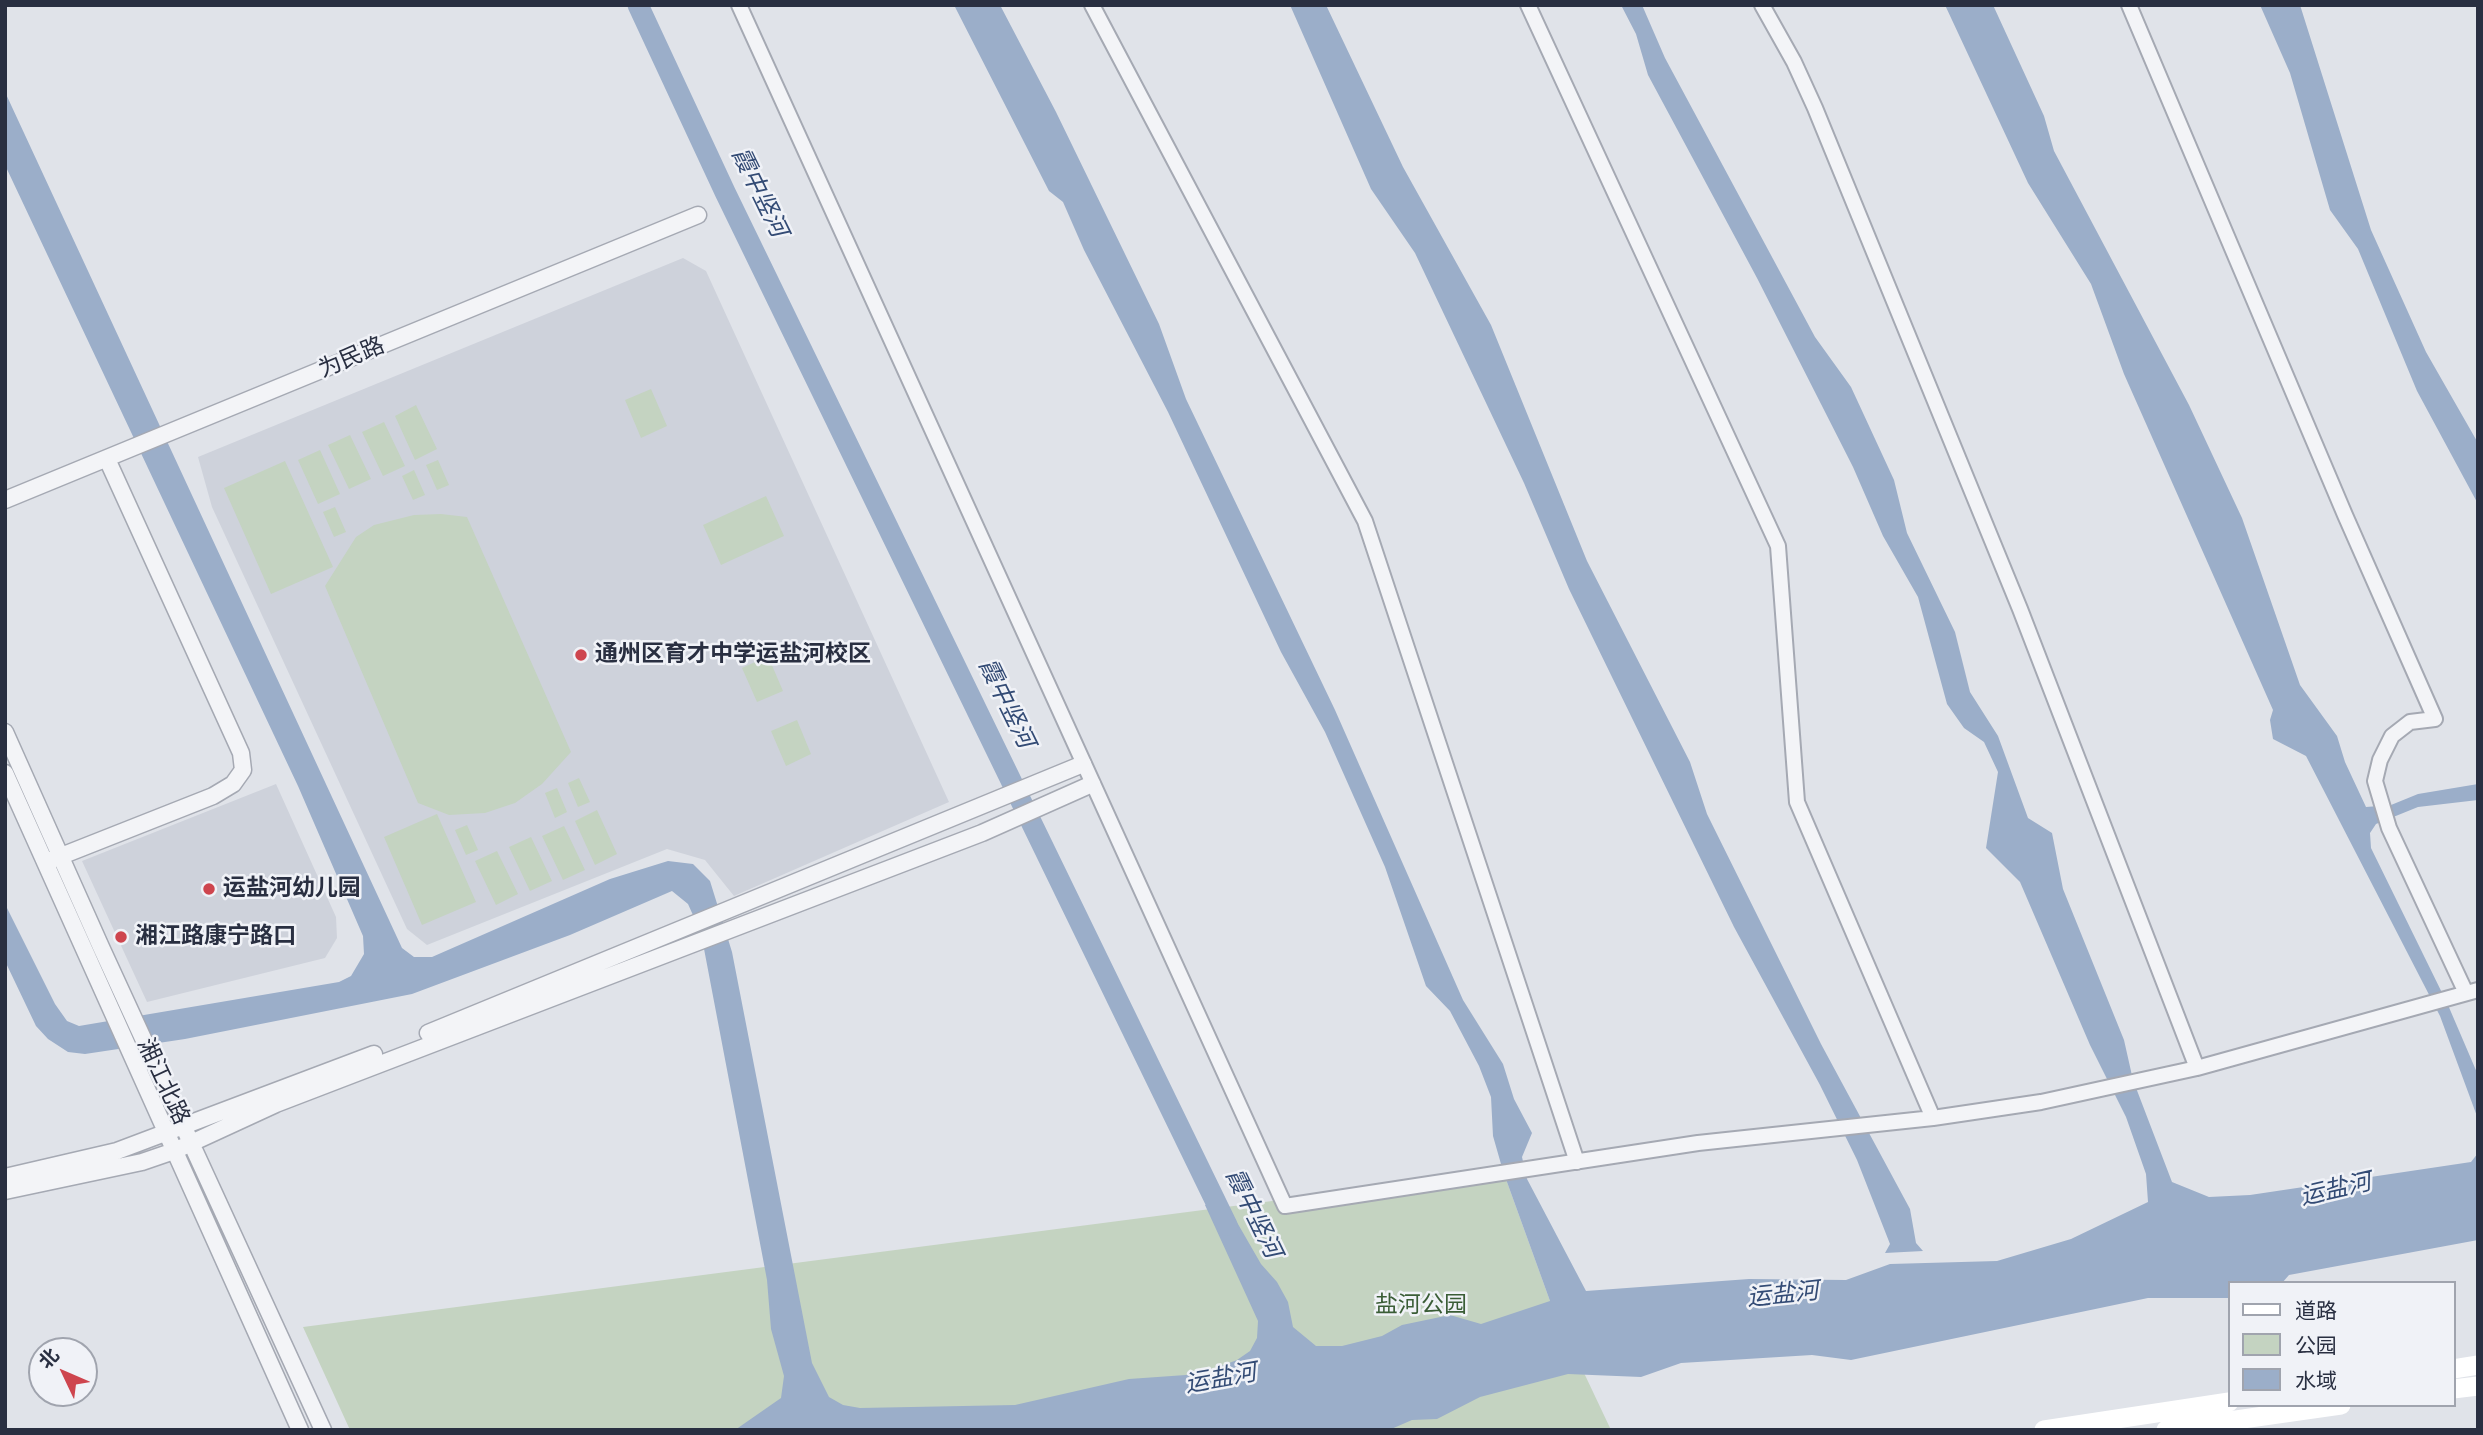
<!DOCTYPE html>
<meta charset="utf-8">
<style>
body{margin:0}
#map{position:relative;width:2483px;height:1435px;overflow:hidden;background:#e0e3e9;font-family:"Nunito Sans","Noto Sans SC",sans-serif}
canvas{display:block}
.frame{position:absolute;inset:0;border:7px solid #292f41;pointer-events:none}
.legend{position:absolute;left:2228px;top:1281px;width:228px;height:126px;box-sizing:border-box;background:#f0f2f7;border:2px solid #a0a4ae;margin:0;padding:9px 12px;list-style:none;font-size:21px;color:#292f41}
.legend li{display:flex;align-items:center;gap:14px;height:35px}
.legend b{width:35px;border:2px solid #a0a4ae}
.north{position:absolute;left:28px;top:1337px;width:70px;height:70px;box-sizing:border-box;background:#f0f2f7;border:2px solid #a0a4ae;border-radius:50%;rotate:314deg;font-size:19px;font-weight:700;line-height:28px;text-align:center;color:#292f41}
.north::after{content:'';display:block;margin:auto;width:24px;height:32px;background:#ce454e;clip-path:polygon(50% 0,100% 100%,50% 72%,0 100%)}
</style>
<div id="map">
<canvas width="2483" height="1435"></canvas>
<div class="frame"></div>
<ul class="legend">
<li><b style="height:9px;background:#fff"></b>道路</li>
<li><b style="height:19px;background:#c4d3c1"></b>公园</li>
<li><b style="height:19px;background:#9baec9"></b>水域</li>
</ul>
<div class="north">北</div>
</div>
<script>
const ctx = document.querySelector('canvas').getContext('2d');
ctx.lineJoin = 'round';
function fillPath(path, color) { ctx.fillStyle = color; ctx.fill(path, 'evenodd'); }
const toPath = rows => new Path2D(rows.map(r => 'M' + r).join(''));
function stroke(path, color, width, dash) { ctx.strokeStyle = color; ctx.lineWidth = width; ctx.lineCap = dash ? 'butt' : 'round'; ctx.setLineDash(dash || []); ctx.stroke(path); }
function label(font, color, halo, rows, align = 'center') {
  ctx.font = font + ' "Nunito Sans","Noto Sans SC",sans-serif'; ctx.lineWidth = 5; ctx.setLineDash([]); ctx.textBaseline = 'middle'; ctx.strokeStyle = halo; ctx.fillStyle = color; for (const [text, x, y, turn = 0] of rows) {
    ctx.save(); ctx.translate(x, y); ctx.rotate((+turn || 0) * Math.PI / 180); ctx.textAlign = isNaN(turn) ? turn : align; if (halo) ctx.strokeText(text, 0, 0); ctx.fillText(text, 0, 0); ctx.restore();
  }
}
fillPath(toPath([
 [683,258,706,271,949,802,734,896,705,860,667,849,427,945,407,929,212,507,198,457],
 [276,784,336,917,337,938,325,958,147,1002,82,861]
]), '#ced2db');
fillPath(toPath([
 [651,389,667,426,641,438,625,400],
 [416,405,437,449,415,460,395,416],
 [384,422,405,466,383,476,362,432],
 [350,435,371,479,349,489,328,445],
 [320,450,340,494,318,504,298,460],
 [438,460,449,485,437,490,426,465],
 [285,461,333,567,271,594,224,488],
 [414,470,425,495,413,500,402,476],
 [766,496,784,536,721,565,703,525],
 [335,507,346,532,334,537,323,512],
 [441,514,467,517,571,752,542,784,515,803,485,813,449,815,418,803,325,586,356,537,374,525,414,515],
 [768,656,783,691,757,702,742,668],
 [797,720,811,754,786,766,771,731],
 [579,778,590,802,578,807,568,783],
 [557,788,567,812,555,818,545,793],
 [597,810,617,854,595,865,575,821],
 [437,814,476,902,422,925,384,837],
 [467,825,478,850,466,855,455,830],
 [564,826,585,870,563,880,542,836],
 [531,837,552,881,530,891,509,847],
 [497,851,518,894,496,905,475,861],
 [1503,1171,1550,1301,1611,1430,350,1430,303,1327]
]), '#c4d3c1');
fillPath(toPath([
 [954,5,1000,5,1056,112,1159,324,1186,399,1335,710,1463,1000,1503,1064,1514,1099,1532,1133,1522,1157,1527,1179,1586,1291,1749,1279,1846,1280,1890,1264,1997,1261,2071,1239,2148,1202,2146,1174,2126,1117,2090,1045,2020,882,1986,848,1998,772,1984,742,1964,728,1947,704,1918,597,1883,536,1853,467,1757,278,1648,75,1636,34,1621,5,1642,5,1665,58,1815,337,1851,387,1894,480,1907,533,1955,632,1970,692,1998,736,2028,818,2052,833,2063,889,2124,1040,2133,1080,2172,1182,2209,1197,2250,1195,2471,1162,2478,1153,2478,1240,2289,1275,2282,1283,2229,1283,2229,1298,2148,1298,1851,1360,1812,1355,1681,1363,1641,1377,1568,1374,1480,1397,1437,1419,1412,1420,1389,1430,735,1430,781,1398,784,1376,771,1329,767,1280,701,933,688,904,672,891,570,935,412,994,185,1039,85,1054,68,1052,48,1039,36,1026,5,961,5,904,55,1004,67,1021,79,1026,339,982,351,976,364,954,363,936,298,786,5,165,5,92,402,948,414,957,432,957,610,879,668,861,693,864,710,881,732,952,812,1363,829,1397,843,1405,860,1408,1015,1405,1129,1379,1200,1374,1237,1360,1250,1351,1257,1338,1258,1321,1205,1205,1223,1198,1261,1264,1277,1282,1288,1302,1293,1327,1316,1346,1342,1346,1382,1336,1402,1325,1450,1315,1481,1324,1550,1301,1503,1171,1493,1136,1491,1097,1479,1066,1450,1011,1426,986,1385,867,1325,732,1281,652,1168,412,1084,250,1063,202,1049,191],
 [1290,5,1326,5,1403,167,1491,325,1587,561,1690,762,1707,814,1821,1044,1910,1209,1916,1243,1923,1251,1885,1253,1890,1244,1857,1160,1820,1085,1734,927,1569,589,1524,483,1415,253,1371,189],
 [1945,5,1993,5,2044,116,2054,151,2189,405,2242,518,2300,685,2337,736,2345,762,2366,807,2391,805,2418,794,2478,784,2478,800,2418,807,2376,824,2370,833,2371,848,2448,1005,2478,1075,2478,1119,2440,1016,2306,756,2273,739,2270,720,2273,710,2124,374,2091,284,2028,183],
 [2260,5,2300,5,2371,230,2426,352,2478,443,2478,504,2417,391,2358,249,2330,210,2290,73]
]), '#9baec9');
stroke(toPath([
 [638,5,725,192,1227,1225]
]), '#9baec9', 21);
const minor = toPath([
 [739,5,1285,1206,1698,1143,1933,1118,2041,1102,2197,1068,2478,990],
 [1092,5,1365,521,1577,1162],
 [1528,5,1778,546,1797,802,1933,1118],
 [1762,5,1794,62,1815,108,2020,609,2197,1068],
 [2129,5,2345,515,2435,719,2410,722,2392,736,2380,760,2375,781,2389,828,2466,993]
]);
const tertiary = toPath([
 [5,500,698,215],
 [5,732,101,947,323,1430],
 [5,773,300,1430],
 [51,860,213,796,233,784,243,770,241,753,107,459],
 [428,1033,1083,764],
 [5,1177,117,1151,374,1054],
 [5,1191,142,1162,174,1151,276,1104,982,833,1092,784]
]);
stroke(minor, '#a5a9b3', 18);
stroke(tertiary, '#a5a9b3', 19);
stroke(minor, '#f3f4f7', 14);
stroke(tertiary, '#f3f4f7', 16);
stroke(toPath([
 [2453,1369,2478,1365],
 [2453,1389,2478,1386],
 [2044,1430,2229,1402],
 [2166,1430,2341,1405]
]), '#fff', 19);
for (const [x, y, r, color] of [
 [581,655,7,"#ce454e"],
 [209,889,7,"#ce454e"],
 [121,937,7,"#ce454e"]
]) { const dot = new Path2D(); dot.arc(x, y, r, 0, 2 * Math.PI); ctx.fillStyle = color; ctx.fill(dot); stroke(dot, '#f0f2f7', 2.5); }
label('23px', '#292f41', '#f0f2f7', [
 ["为民路",352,359,-23],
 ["湘江北路",162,1082,65]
]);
label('bold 23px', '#292f41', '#f0f2f7', [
 ["通州区育才中学运盐河校区",595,655],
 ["运盐河幼儿园",223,889],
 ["湘江路康宁路口",135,937]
], 'left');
label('23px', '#3a5d36', '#f0f2f7', [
 ["盐河公园",1421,1306]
]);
label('italic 24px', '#334b75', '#f0f2f7', [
 ["霞中竖河",758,193,64],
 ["霞中竖河",1005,704,64],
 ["运盐河",2336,1191,-13],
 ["霞中竖河",1252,1214,64],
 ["运盐河",1783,1296,-6],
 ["运盐河",1221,1380,-10]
]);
</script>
